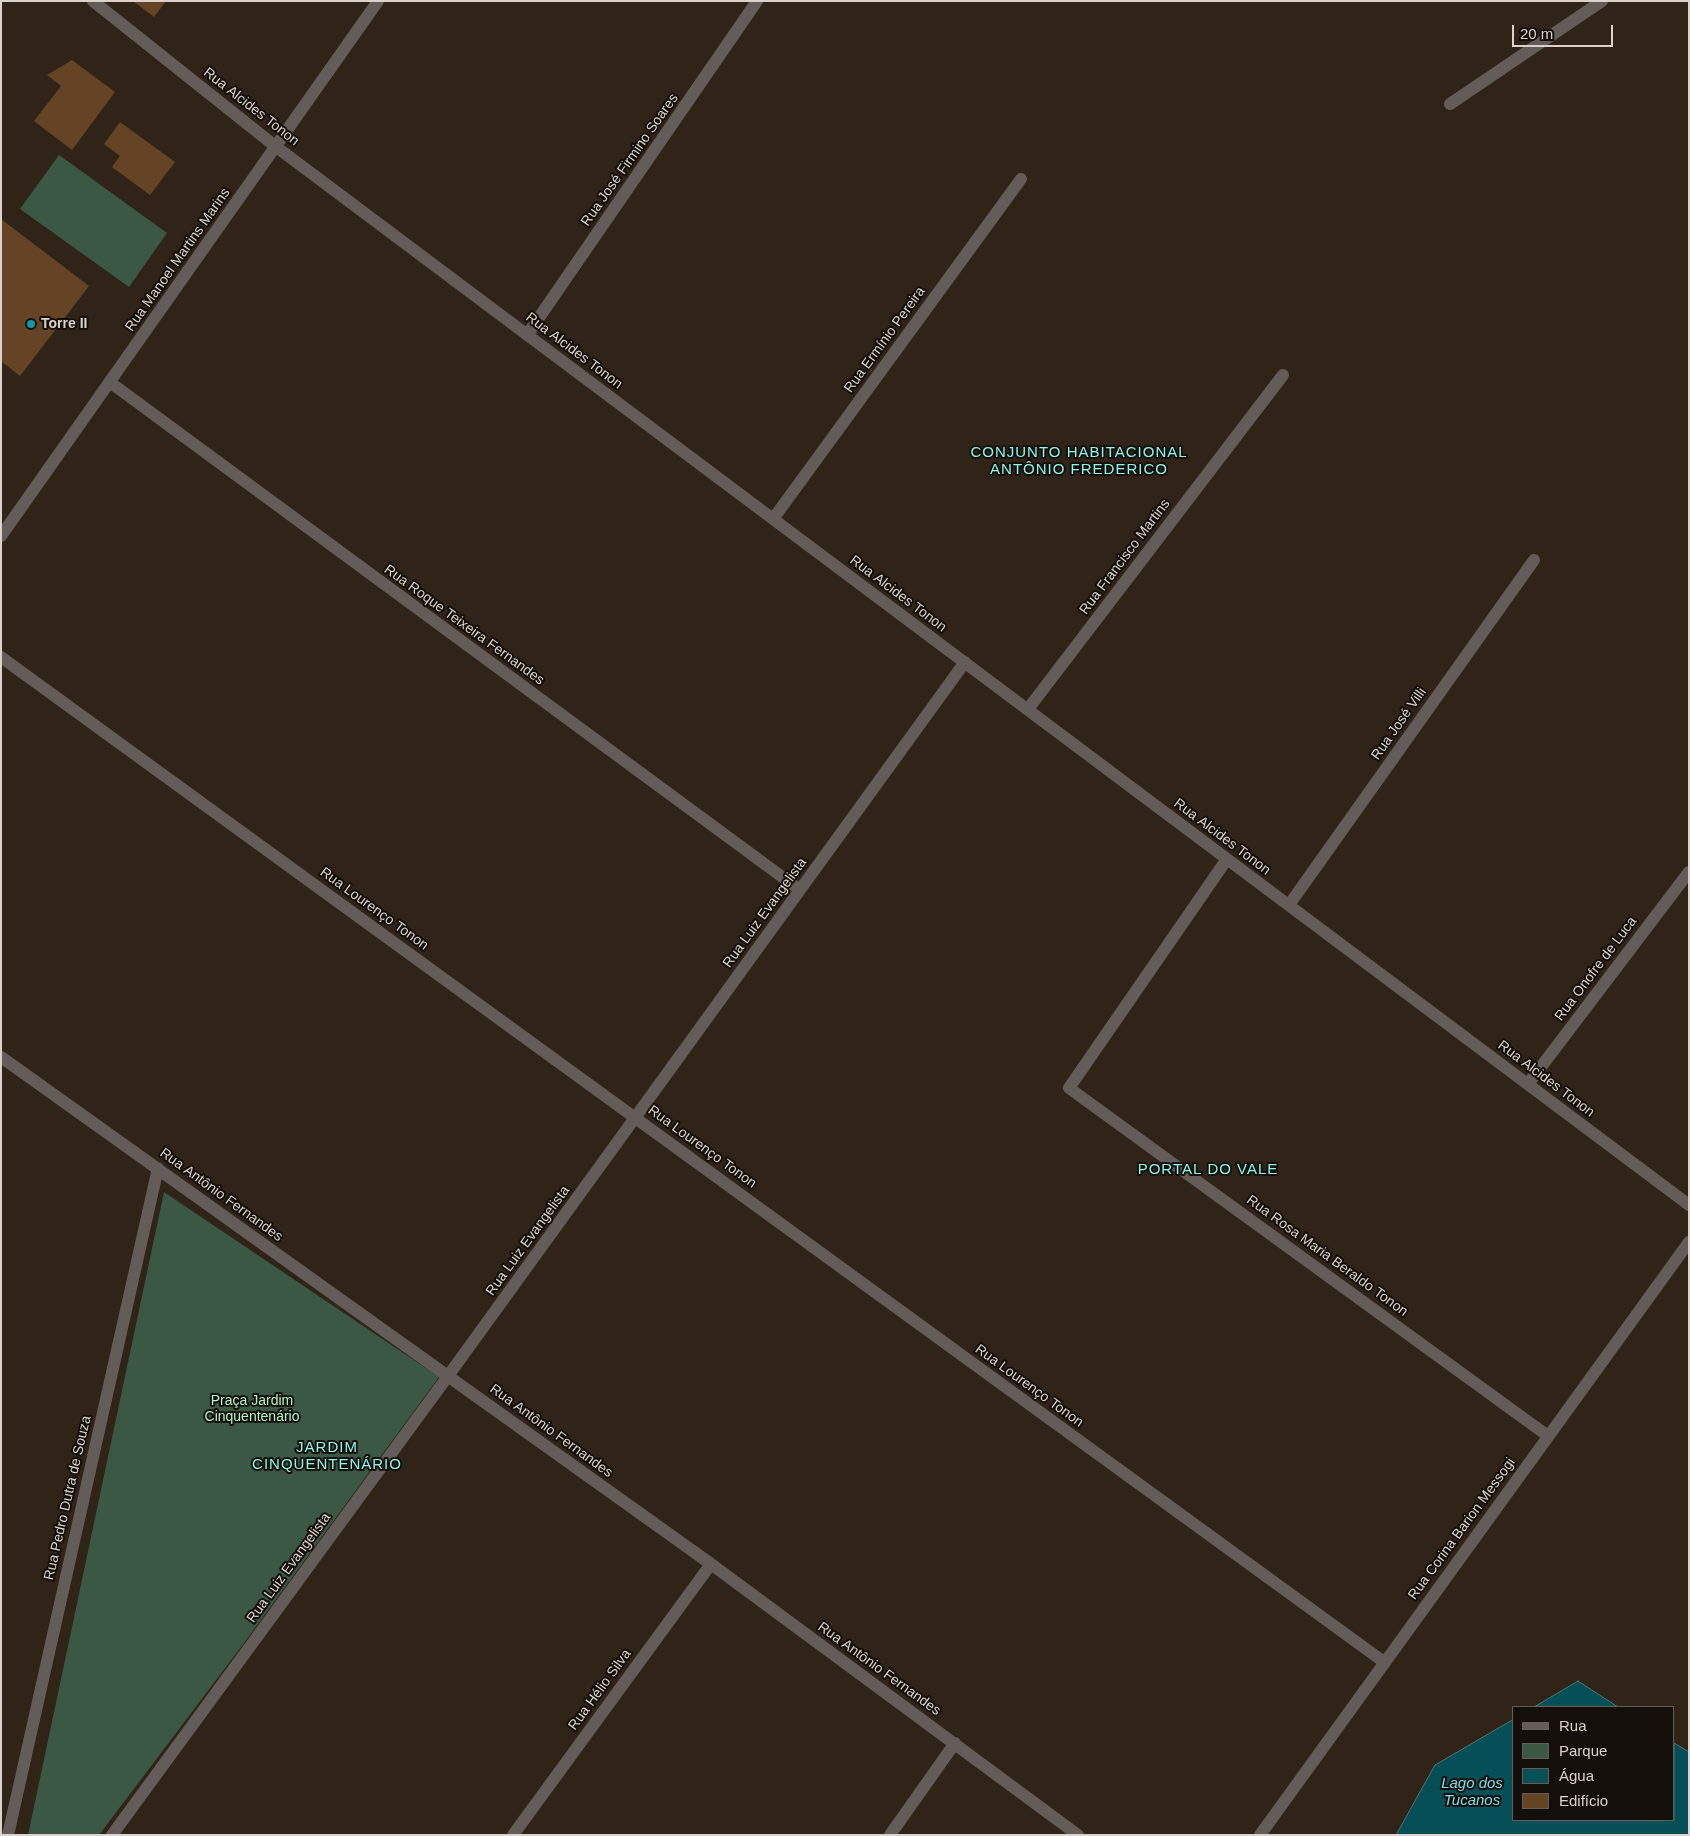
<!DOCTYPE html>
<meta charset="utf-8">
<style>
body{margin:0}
#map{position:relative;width:1690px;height:1836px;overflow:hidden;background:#302419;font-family:Helvetica,sans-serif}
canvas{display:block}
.frame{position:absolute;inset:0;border:2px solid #dbd3cb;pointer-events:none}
.legend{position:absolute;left:1512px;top:1706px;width:162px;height:115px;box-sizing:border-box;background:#140f0a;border:1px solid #645d57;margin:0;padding:6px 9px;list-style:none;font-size:15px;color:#dbd3cb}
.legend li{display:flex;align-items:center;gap:10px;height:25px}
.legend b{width:25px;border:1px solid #645d57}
.scale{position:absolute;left:1512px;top:25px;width:101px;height:22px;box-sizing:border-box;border:2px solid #dbd3cb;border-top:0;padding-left:6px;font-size:15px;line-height:18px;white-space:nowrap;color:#dbd3cb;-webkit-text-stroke:4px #140f0a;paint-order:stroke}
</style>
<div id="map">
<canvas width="1690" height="1836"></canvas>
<div class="frame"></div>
<ul class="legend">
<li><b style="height:6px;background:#645c58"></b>Rua</li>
<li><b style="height:14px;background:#3a5844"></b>Parque</li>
<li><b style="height:14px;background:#074f57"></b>Água</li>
<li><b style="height:14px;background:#654425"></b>Edifício</li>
</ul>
<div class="scale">20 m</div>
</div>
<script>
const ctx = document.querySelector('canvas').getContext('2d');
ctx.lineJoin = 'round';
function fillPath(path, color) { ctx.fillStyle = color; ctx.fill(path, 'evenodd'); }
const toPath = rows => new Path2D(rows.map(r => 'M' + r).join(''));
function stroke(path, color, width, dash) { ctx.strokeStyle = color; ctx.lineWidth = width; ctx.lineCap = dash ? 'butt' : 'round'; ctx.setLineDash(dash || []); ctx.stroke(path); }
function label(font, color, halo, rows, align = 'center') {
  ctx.font = font + ' Helvetica,sans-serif'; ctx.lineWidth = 4; ctx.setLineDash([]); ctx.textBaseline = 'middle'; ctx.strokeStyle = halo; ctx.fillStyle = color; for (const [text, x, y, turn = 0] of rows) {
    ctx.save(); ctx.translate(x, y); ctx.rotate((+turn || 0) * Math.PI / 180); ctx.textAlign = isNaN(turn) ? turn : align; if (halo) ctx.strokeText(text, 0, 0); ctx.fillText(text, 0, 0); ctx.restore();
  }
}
fillPath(toPath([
 [59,155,167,233,129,287,20,209],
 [164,1192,439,1377,241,1647,99,1835,28,1835]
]), '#3a5844');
const water = toPath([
 [1578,1681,1618,1707,1534,1707,1578,1681],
 [1514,1719,1514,1820,1674,1820,1674,1743,1689,1752,1689,1835,1396,1835,1435,1765,1514,1719]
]);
fillPath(water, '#074f57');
stroke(water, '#47777a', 1);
fillPath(toPath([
 [133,1,166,1,154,17],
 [72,60,115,92,72,150,34,121,61,86,47,75],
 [120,122,175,162,150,195,112,167,120,156,104,144],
 [1,219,89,286,20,376,1,361]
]), '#654425');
stroke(toPath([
 [93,1,275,146,1689,1205],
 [1450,104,1602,1],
 [527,335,757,1],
 [111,383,800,890],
 [773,519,1021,179],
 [1,536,378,1],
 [1,657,1384,1662],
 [1028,709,1283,375],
 [1227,859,1069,1088,1548,1436],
 [1289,905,1534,560],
 [1,1057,711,1564,1078,1835],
 [1528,1084,1689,872],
 [8,1835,158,1168],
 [112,1835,448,1376,965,662],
 [513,1835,711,1564],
 [890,1835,955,1743],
 [1260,1835,1689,1242]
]), '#645c58', 12);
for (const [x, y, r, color] of [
 [31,324,5,"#0f9aa8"]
]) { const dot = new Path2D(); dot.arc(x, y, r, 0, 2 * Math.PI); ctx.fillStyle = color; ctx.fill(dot); stroke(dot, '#140f0a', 2); }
label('14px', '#dbd3cb', '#140f0a', [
 ["Rua Alcides Tonon",251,107,38],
 ["Rua José Firmino Soares",630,160,-55],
 ["Rua Manoel Martins Marins",178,260,-55],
 ["Rua Ermínio Pereira",885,340,-54],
 ["Rua Alcides Tonon",574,351,37],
 ["Rua Francisco Martins",1125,557,-53],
 ["Rua Alcides Tonon",898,594,37],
 ["Rua Roque Teixeira Fernandes",464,625,36],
 ["Rua José Villi",1399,724,-55],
 ["Rua Alcides Tonon",1222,837,37],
 ["Rua Lourenço Tonon",374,909,36],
 ["Rua Luiz Evangelista",765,913,-54],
 ["Rua Onofre de Luca",1596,969,-53],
 ["Rua Alcides Tonon",1546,1079,37],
 ["Rua Lourenço Tonon",702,1147,36],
 ["Rua Antônio Fernandes",221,1195,36],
 ["Rua Luiz Evangelista",528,1241,-54],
 ["Rua Rosa Maria Beraldo Tonon",1327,1256,36],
 ["Rua Lourenço Tonon",1029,1386,36],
 ["Rua Antônio Fernandes",551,1431,36],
 ["Rua Pedro Dutra de Souza",68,1498,-77],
 ["Rua Corina Barion Messogi",1462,1529,-54],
 ["Rua Luiz Evangelista",289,1568,-54],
 ["Rua Antônio Fernandes",879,1669,36],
 ["Rua Hélio Silva",600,1690,-54]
]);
label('bold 14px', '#dbd3cb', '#140f0a', [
 ["Torre II",41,324]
], 'left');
label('14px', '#aff4c4', '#140f0a', [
 ["Praça Jardim",252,1401],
 ["Cinquentenário",252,1417]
]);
ctx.letterSpacing = '1px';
label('15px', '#8cf6ec', '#140f0a', [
 ["CONJUNTO HABITACIONAL",1079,453],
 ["ANTÔNIO FREDERICO",1079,470],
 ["PORTAL DO VALE",1208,1170],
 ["JARDIM",327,1448],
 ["CINQUENTENÁRIO",327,1465]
]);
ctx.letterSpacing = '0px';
label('italic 15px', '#7cdfed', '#140f0a', [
 ["Lago dos",1472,1784],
 ["Tucanos",1472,1801]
]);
</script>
